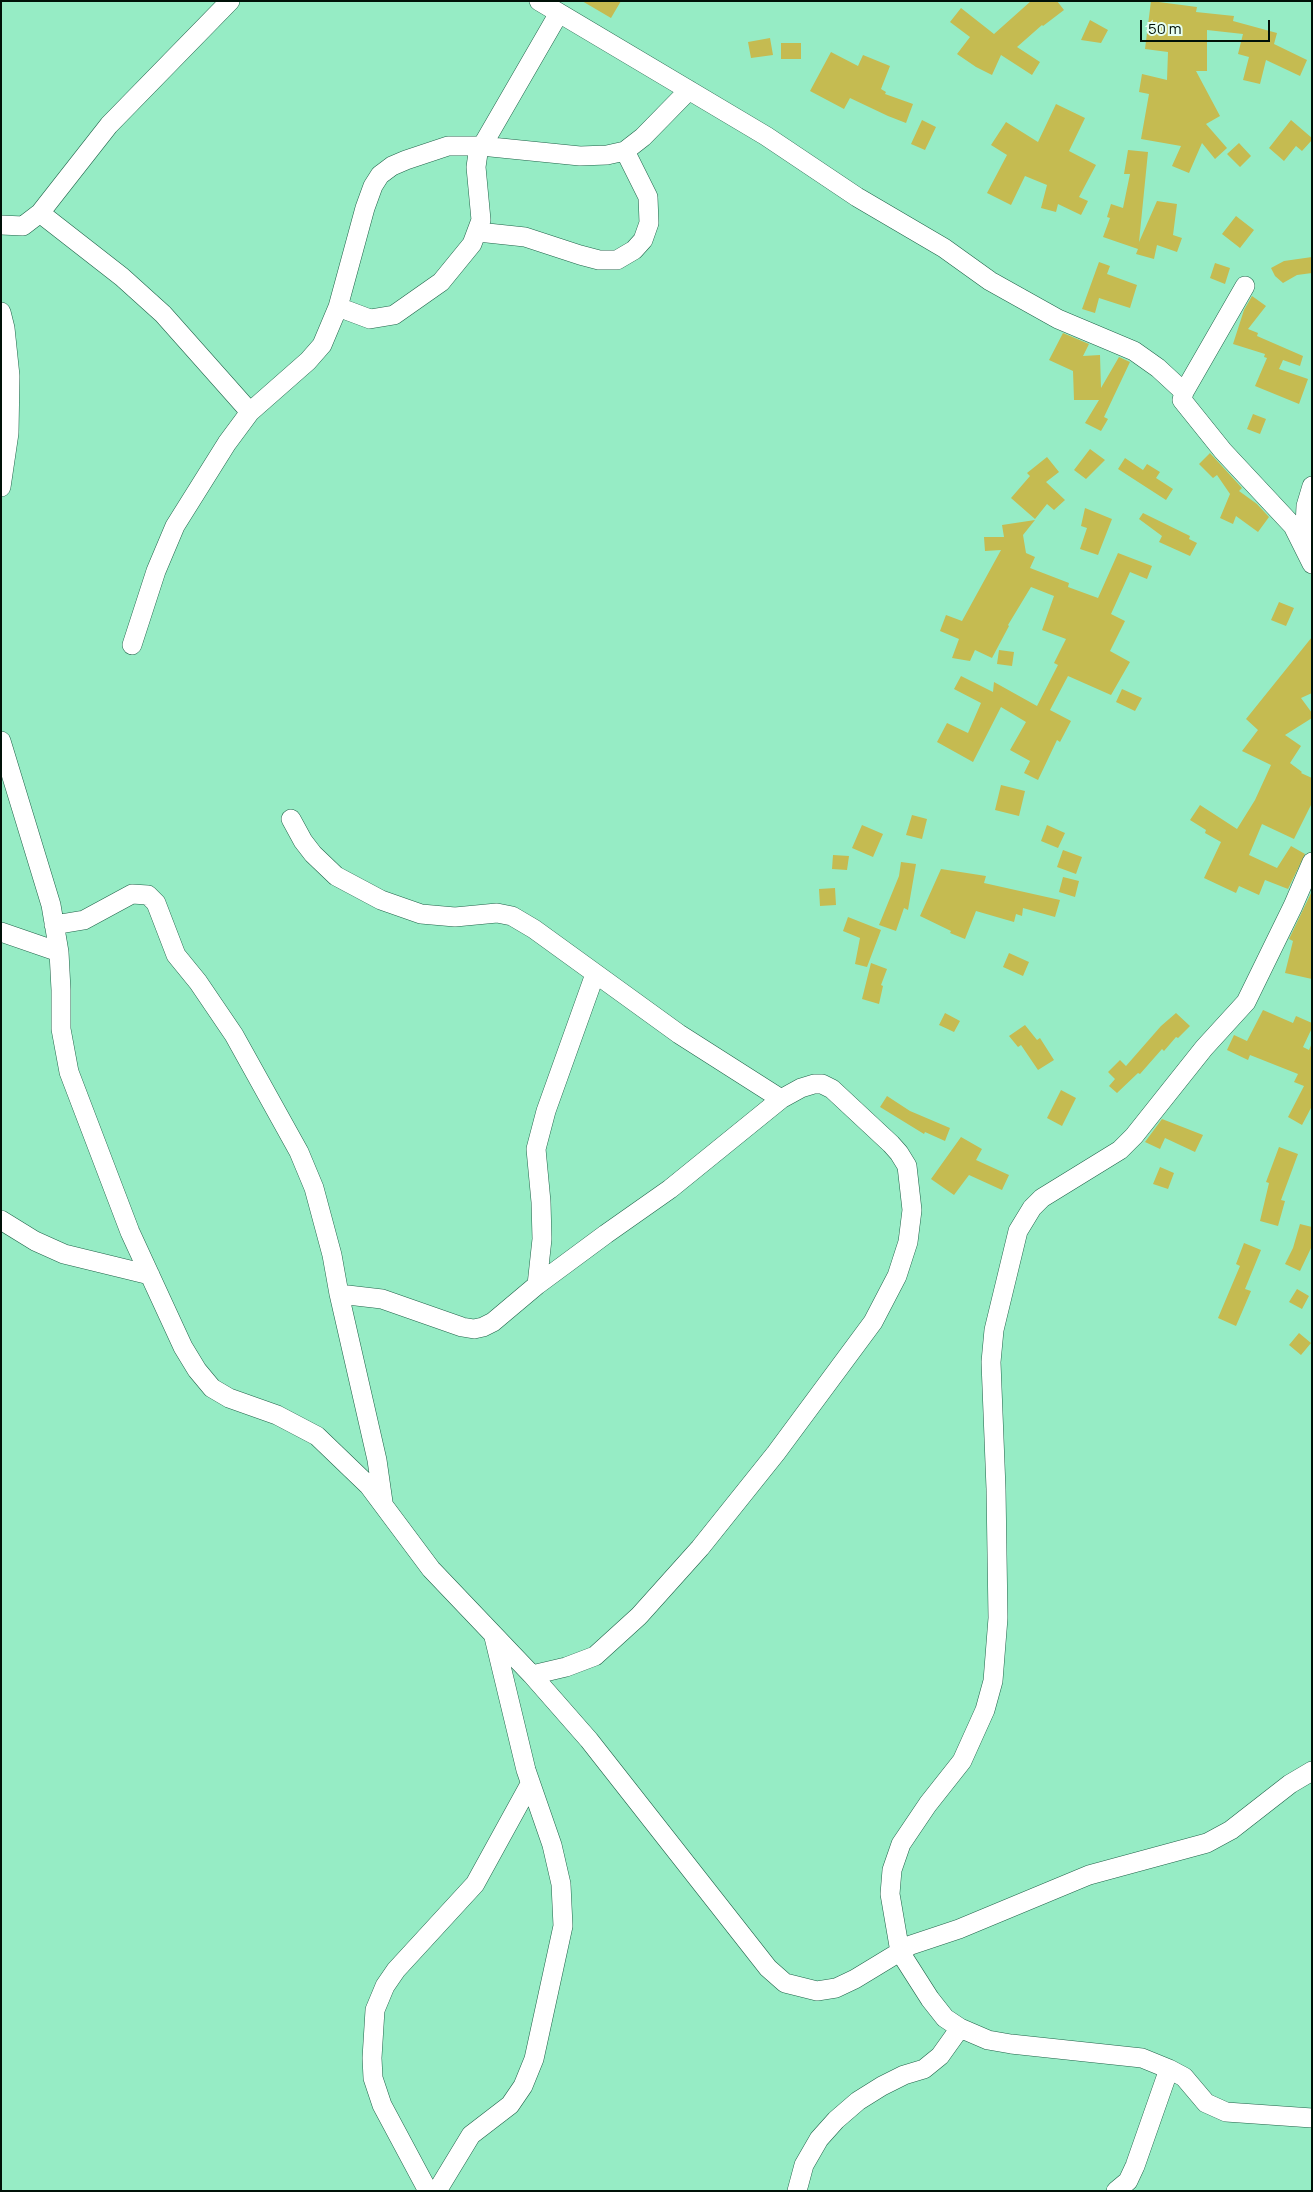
<!DOCTYPE html>
<style>
body{margin:0}
#map{position:relative;width:1313px;height:2192px;overflow:hidden;background:#96ecc5;font-family:Manrope,sans-serif}
canvas{display:block}
.frame{position:absolute;inset:0;border:2px solid #001108;pointer-events:none}
.scale{position:absolute;left:1140px;top:20px;width:130px;height:22px;box-sizing:border-box;border:2px solid #001108;border-top:0;padding-left:6px;font-size:15px;line-height:18px;white-space:nowrap;color:#001108;-webkit-text-stroke:4px #e7fff2;paint-order:stroke}
</style>
<div id="map">
<canvas width="1313" height="2192"></canvas>
<div class="frame"></div>
<div class="scale">50 m</div>
</div>
<script>
const ctx = document.querySelector('canvas').getContext('2d');
ctx.lineJoin = 'round';
function fillPath(path, color) { ctx.fillStyle = color; ctx.fill(path, 'evenodd'); }
const toPath = rows => new Path2D(rows.map(r => 'M' + r).join(''));
function stroke(path, color, width, dash) { ctx.strokeStyle = color; ctx.lineWidth = width; ctx.lineCap = dash ? 'butt' : 'round'; ctx.setLineDash(dash || []); ctx.stroke(path); }
fillPath(toPath([
 [582,1,621,1,611,18],
 [1031,1,1057,1,1064,10,1043,26,1042,25,1017,47,1040,62,1032,75,1001,55,992,75,976,67,957,54,970,37,950,22,961,8,994,34],
 [1151,1,1197,7,1196,12,1234,16,1233,21,1277,33,1274,44,1307,60,1300,76,1266,60,1260,84,1243,80,1249,57,1238,54,1243,34,1207,30,1207,71,1196,71,1220,116,1206,124,1227,148,1215,159,1202,143,1189,173,1172,166,1181,146,1141,139,1149,94,1139,92,1142,74,1167,80,1168,52,1145,49],
 [1090,20,1108,30,1101,43,1081,40],
 [770,38,773,55,751,58,748,42],
 [781,43,801,43,801,59,781,59],
 [831,52,858,66,863,55,890,66,881,89,886,92,885,94,913,104,906,123,888,116,850,98,844,109,810,91],
 [1056,104,1085,118,1069,151,1096,165,1079,197,1088,201,1081,215,1058,204,1056,212,1041,208,1047,185,1025,176,1011,205,987,193,1007,155,991,145,1006,122,1038,142],
 [922,120,936,127,925,150,911,144],
 [1291,120,1312,138,1312,140,1302,151,1296,146,1284,161,1269,148],
 [1239,143,1251,156,1240,167,1227,154],
 [1128,150,1148,152,1139,242,1157,201,1177,204,1173,235,1182,238,1177,252,1157,245,1154,259,1136,254,1138,249,1103,237,1110,218,1107,217,1111,204,1123,208,1130,174,1124,174],
 [1236,216,1254,230,1240,248,1222,234],
 [1312,257,1312,273,1297,275,1283,283,1275,276,1271,268,1284,261],
 [1099,262,1110,266,1107,274,1137,285,1130,308,1099,298,1095,313,1082,309],
 [1215,263,1230,268,1225,284,1210,278],
 [1252,296,1266,306,1248,329,1258,333,1257,336,1303,356,1300,366,1283,360,1279,369,1308,379,1299,404,1255,386,1267,358,1264,357,1265,354,1233,344,1244,310],
 [1063,333,1089,344,1083,356,1100,355,1101,388,1119,357,1130,362,1104,417,1108,419,1101,431,1085,423,1099,400,1074,400,1073,371,1049,360],
 [1253,414,1266,419,1260,434,1247,429],
 [1090,449,1105,460,1086,479,1074,470],
 [1210,453,1242,488,1239,491,1257,504,1269,517,1258,532,1236,516,1233,524,1220,518,1230,494,1217,475,1213,478,1199,464],
 [1047,457,1059,472,1046,482,1065,500,1054,510,1047,504,1035,519,1011,498,1030,476,1027,473],
 [1125,458,1143,470,1147,464,1160,472,1156,478,1173,489,1166,500,1118,469],
 [1085,508,1112,519,1098,555,1080,549,1087,528,1081,526],
 [1143,513,1190,536,1189,539,1197,543,1190,556,1159,542,1162,536,1139,519],
 [1035,520,1023,535,1026,553,1035,557,1030,568,1069,583,1068,587,1098,598,1118,553,1152,566,1147,579,1130,572,1111,614,1125,621,1110,651,1130,662,1111,695,1068,676,1050,710,1071,721,1060,742,1057,740,1038,780,1024,773,1030,761,1010,750,1026,722,1001,707,973,762,937,742,947,723,968,733,981,703,954,689,961,676,993,692,994,682,1037,706,1058,665,1054,663,1066,639,1042,630,1054,596,1031,587,1008,625,1009,626,992,658,975,650,970,661,952,658,959,639,940,631,946,615,962,621,1001,550,985,551,984,537,1004,537,1002,525],
 [1279,602,1294,608,1286,626,1271,620],
 [1312,637,1312,693,1301,698,1312,713,1312,718,1285,735,1301,746,1290,763,1302,772,1301,773,1312,778,1312,803,1294,839,1262,824,1249,855,1277,868,1291,846,1305,854,1288,889,1265,880,1259,895,1239,886,1236,893,1204,878,1221,842,1205,833,1206,830,1190,820,1200,805,1237,829,1255,800,1271,765,1242,751,1258,730,1246,719],
 [999,650,1014,652,1012,666,997,664],
 [1122,689,1142,698,1135,711,1116,702],
 [1001,785,1025,791,1019,816,995,810],
 [912,815,927,819,922,839,906,835],
 [862,825,883,834,873,857,852,848],
 [1047,825,1065,833,1058,848,1041,841],
 [1063,850,1082,857,1076,874,1057,867],
 [833,855,849,856,847,870,832,869],
 [901,862,916,864,908,910,904,908,896,931,879,925,899,876],
 [941,869,986,876,984,883,1060,900,1055,917,1023,908,1022,916,1016,914,1014,922,976,911,965,939,950,933,951,931,920,916],
 [1063,877,1079,881,1075,897,1059,892],
 [835,888,836,905,820,906,819,889],
 [1312,891,1312,979,1285,973,1293,941,1289,939],
 [848,917,881,930,867,967,855,964,860,938,843,931],
 [1009,953,1029,962,1023,976,1003,967],
 [871,963,887,969,881,985,883,986,879,1004,862,999],
 [1263,1010,1293,1023,1296,1016,1312,1023,1312,1028,1303,1047,1309,1050,1312,1043,1312,1106,1302,1125,1288,1117,1304,1086,1294,1082,1298,1074,1250,1055,1248,1060,1227,1050,1234,1035,1247,1041],
 [945,1013,960,1021,954,1032,939,1025],
 [1176,1013,1190,1026,1178,1038,1176,1037,1164,1051,1162,1049,1140,1074,1138,1073,1117,1093,1109,1086,1115,1079,1108,1072,1120,1060,1126,1066,1161,1026],
 [1025,1025,1037,1040,1040,1038,1054,1060,1038,1070,1021,1045,1018,1047,1009,1036],
 [1061,1090,1076,1098,1062,1126,1047,1118],
 [887,1096,910,1111,950,1128,945,1141,925,1132,924,1134,880,1107],
 [1162,1119,1203,1135,1195,1152,1165,1138,1160,1149,1145,1142],
 [961,1137,982,1149,976,1160,1009,1175,1002,1190,969,1175,954,1195,931,1179],
 [1279,1147,1298,1154,1281,1200,1285,1201,1278,1226,1260,1221,1269,1183,1266,1182],
 [1160,1167,1174,1173,1168,1189,1153,1184],
 [1300,1224,1312,1227,1312,1246,1300,1271,1285,1264,1293,1248],
 [1244,1243,1261,1250,1245,1289,1251,1291,1236,1326,1218,1318,1240,1266,1236,1264],
 [1297,1289,1309,1296,1302,1309,1289,1302],
 [1299,1333,1311,1343,1301,1355,1289,1345]
]), '#c5bb51');
const minor = toPath([
 [539,1,766,136,857,197,944,248,990,281,1058,319,1134,351,1158,368,1184,392],
 [40,213,122,277,163,314,250,412],
 [1,225,23,226,40,213,109,125,230,1],
 [478,232,525,237,580,255,599,260,617,260,634,250,643,240,649,223,648,197,625,151],
 [1245,286,1184,392,1182,400,1223,451,1293,526,1312,564],
 [338,307,370,319,394,315,441,282,472,244,481,220,476,167,478,153,559,13],
 [1,312,5,328,10,376,9,433,1,487],
 [1307,546,1305,526,1306,506,1312,486],
 [132,645,156,571,175,526,227,443,250,412,308,361,322,345,338,307,365,208,373,186,380,175,392,166,406,160,448,146,481,146,580,156,607,155,625,151,643,137,689,90],
 [1,741,51,905,59,952,61,990,61,1029,69,1072,130,1232,183,1347,197,1370,212,1388,229,1398,277,1415,317,1436,369,1486,431,1569,532,1675,589,1740,768,1968,785,1983,817,1991,836,1988,855,1979,911,1945,959,1929,1089,1875,1207,1843,1231,1830,1290,1784,1312,1771],
 [291,819,303,841,313,854,336,876,381,900,421,914,455,917,497,913,512,916,534,929,679,1034,781,1099],
 [1312,862,1293,906,1246,1002,1204,1048,1134,1136,1120,1150,1042,1198,1032,1208,1018,1231,994,1330,991,1362,996,1489,998,1618,993,1681,985,1710,962,1761,928,1804,901,1844,892,1870,890,1894,900,1952,930,1999,945,2018,960,2028,988,2040,1011,2044,1142,2058,1169,2069,1184,2077,1206,2103,1226,2112,1312,2118],
 [54,925,84,920,132,894,148,895,156,903,176,955,198,982,234,1035,299,1152,314,1188,332,1255,339,1294,377,1460,383,1502],
 [1,932,59,952],
 [1,1220,35,1241,64,1254,150,1275],
 [537,1285,542,1239,541,1202,536,1149,546,1111,595,974],
 [339,1294,382,1299,462,1327,474,1329,483,1327,493,1322,537,1285,606,1234,670,1189,781,1099,801,1088,814,1084,822,1084,832,1089,891,1144,899,1153,907,1166,912,1210,908,1242,897,1276,873,1322,853,1349,776,1453,700,1548,639,1616,595,1656,566,1667,532,1675],
 [428,2191,382,2105,373,2078,372,2058,375,2010,385,1986,396,1970,475,1884,530,1784],
 [437,2191,471,2135,510,2105,523,2086,534,2059,563,1926,561,1884,552,1845,526,1770,494,1637],
 [797,2191,804,2165,819,2139,836,2120,858,2101,882,2086,904,2075,924,2069,940,2056,960,2028],
 [1116,2191,1128,2181,1135,2166,1169,2069]
]);
stroke(minor, '#206349', 20);
stroke(minor, '#fff', 19);
</script>
